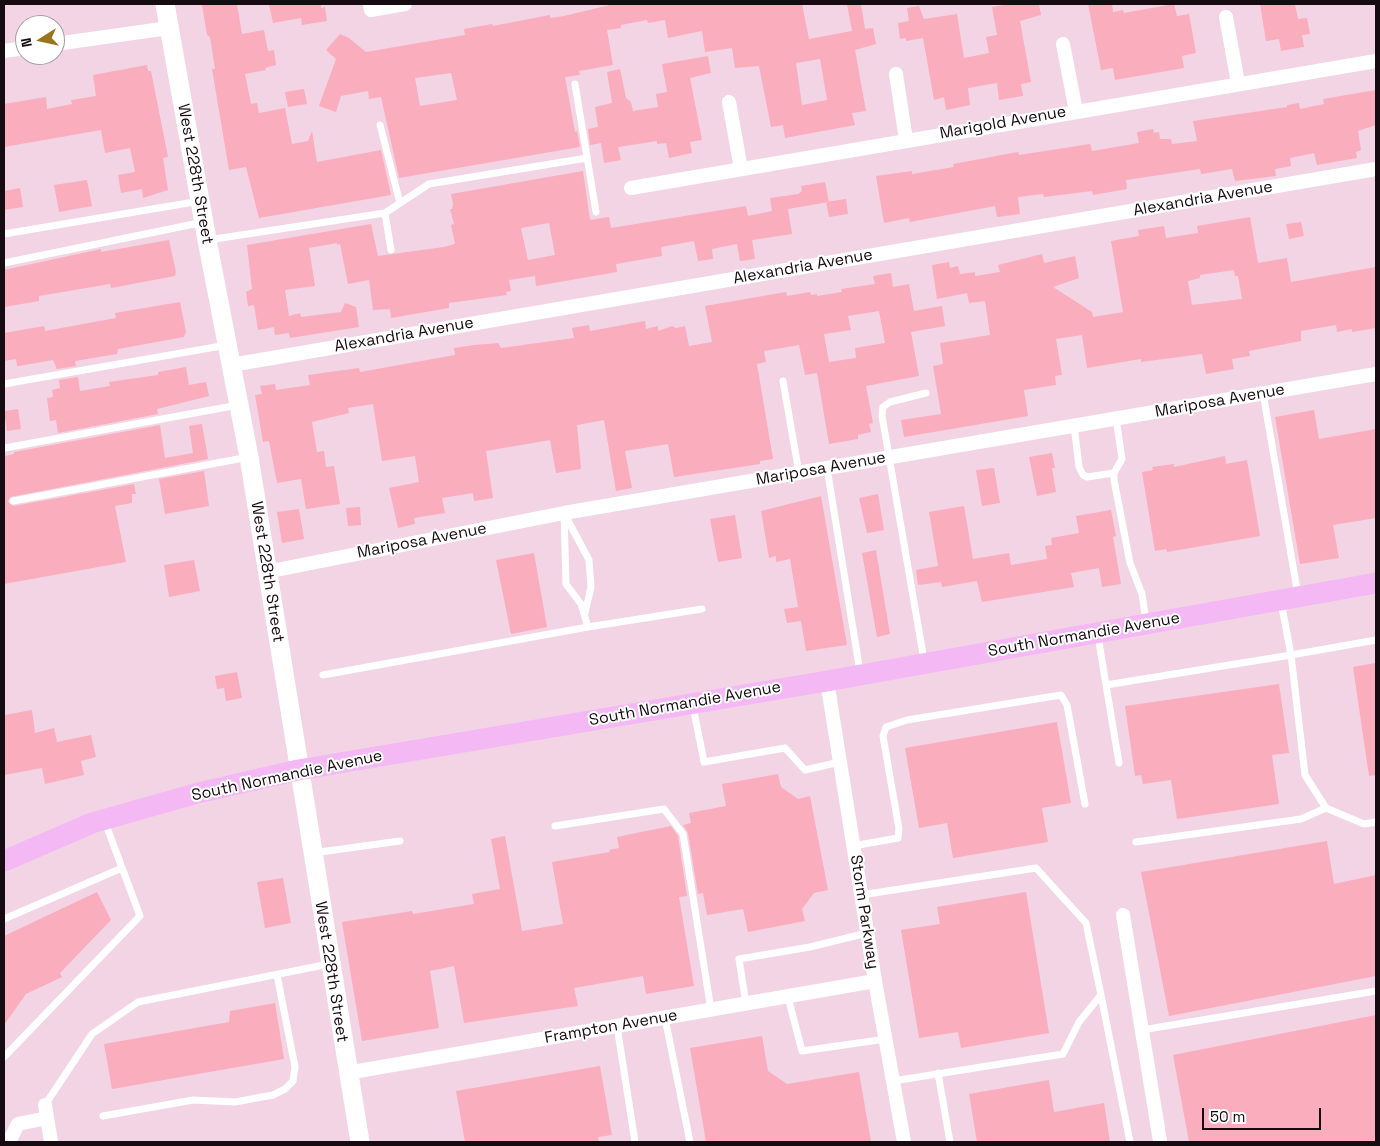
<!DOCTYPE html>
<style>
body{margin:0}
#map{position:relative;width:1380px;height:1146px;overflow:hidden;background:#f3d4e4;font-family:"Space Grotesk",sans-serif}
canvas{display:block}
.frame{position:absolute;inset:0;border:5px solid #160b11;pointer-events:none}
.north{position:absolute;left:15px;top:15px;width:50px;height:50px;box-sizing:border-box;background:#fff;border:1px solid #a29da0;border-radius:50%;rotate:260deg;font-size:14px;font-weight:700;line-height:20px;text-align:center;color:#160b11}
.north::after{content:'';display:block;margin:auto;width:18px;height:22px;background:#9b7420;clip-path:polygon(50% 0,100% 100%,50% 72%,0 100%)}
.scale{position:absolute;left:1202px;top:1108px;width:119px;height:22px;box-sizing:border-box;border:2px solid #160b11;border-top:0;padding-left:6px;font-size:15px;line-height:18px;white-space:nowrap;color:#160b11;-webkit-text-stroke:4px #fff;paint-order:stroke}
</style>
<div id="map">
<canvas width="1380" height="1146"></canvas>
<div class="frame"></div>
<div class="north">N</div>
<div class="scale">50 m</div>
</div>
<script>
const ctx = document.querySelector('canvas').getContext('2d');
ctx.lineJoin = 'round';
function fillPath(path, color) { ctx.fillStyle = color; ctx.fill(path, 'evenodd'); }
const toPath = rows => new Path2D(rows.map(r => 'M' + r).join(''));
function stroke(path, color, width, dash) { ctx.strokeStyle = color; ctx.lineWidth = width; ctx.lineCap = dash ? 'butt' : 'round'; ctx.setLineDash(dash || []); ctx.stroke(path); }
function label(font, color, halo, rows, align = 'center') {
  ctx.font = font + ' "Space Grotesk",sans-serif'; ctx.lineWidth = 4; ctx.setLineDash([]); ctx.textBaseline = 'middle'; ctx.strokeStyle = halo; ctx.fillStyle = color; for (const [text, x, y, turn = 0] of rows) {
    ctx.save(); ctx.translate(x, y); ctx.rotate((+turn || 0) * Math.PI / 180); ctx.textAlign = isNaN(turn) ? turn : align; if (halo) ctx.strokeText(text, 0, 0); ctx.fillText(text, 0, 0); ctx.restore();
  }
}
fillPath(toPath([
 [210,4,237,4,242,34,264,30,268,51,274,50,276,65,265,68,266,70,245,74,251,104,257,103,259,113,285,108,292,144,308,141,312,131,317,162,381,150,391,195,259,218,246,167,229,170,212,69,215,69,210,37,207,35,202,5],
 [269,4,321,4,321,8,325,7,327,21,302,25,301,18,273,23],
 [614,4,802,4,809,39,852,31,847,4,861,4,865,29,873,28,876,44,855,50,866,111,852,113,855,125,785,138,783,125,771,127,759,66,735,68,732,48,705,52,702,31,668,38,665,20,648,23,647,20,621,25,621,28,607,30,613,65,579,71,580,75,565,77,575,132,577,131,580,147,399,178,381,97,369,99,368,91,341,96,336,112,319,106,336,59,326,50,340,34,349,38,366,52,465,35,464,29,492,24,493,26,550,15,550,18,564,16],
 [820,59,827,100,802,105,796,63],
 [451,73,457,100,420,106,415,78],
 [1011,4,1039,4,1041,15,1020,21,1031,82,1021,84,1023,96,999,100,997,83,968,88,970,105,946,110,944,97,934,100,923,38,906,41,906,38,900,39,898,23,909,21,907,8,919,6,924,19,957,14,964,58,989,53,986,37,997,35,992,7],
 [1088,4,1112,4,1113,12,1123,10,1124,13,1174,4,1177,16,1189,14,1196,53,1182,56,1184,68,1115,80,1113,68,1101,70],
 [1260,4,1295,4,1298,19,1307,18,1310,34,1302,35,1304,47,1281,51,1279,39,1266,41],
 [708,56,711,73,690,78,702,140,690,142,692,153,669,158,666,143,657,144,657,141,618,147,621,160,604,163,601,143,590,145,588,129,598,127,595,107,612,103,607,72,620,69,626,98,631,102,633,111,658,107,656,94,667,92,662,64],
 [147,65,148,71,151,71,168,157,163,158,168,190,143,198,142,189,121,193,118,175,135,172,130,148,105,153,101,130,4,147,4,104,46,97,47,109,72,104,71,100,96,96,93,75],
 [304,89,307,104,288,107,285,92],
 [1376,90,1376,125,1358,131,1361,150,1356,152,1357,158,1317,165,1314,153,1290,158,1291,166,1275,169,1276,176,1235,181,1232,169,1201,174,1200,169,1126,180,1127,189,1093,195,1092,191,1044,197,1043,194,1018,197,1020,214,997,217,995,206,910,222,909,218,884,223,876,176,912,171,912,174,954,167,953,164,1018,152,1019,155,1090,144,1092,151,1139,143,1137,132,1153,129,1154,133,1159,132,1160,139,1171,139,1172,144,1197,141,1193,121,1287,107,1287,105,1299,103,1300,109,1324,104,1323,99],
 [583,171,590,220,609,217,611,228,746,206,748,216,772,211,770,198,798,194,802,191,801,186,825,182,829,202,788,209,792,234,752,240,755,259,740,261,737,244,712,249,713,259,698,261,694,241,661,247,662,256,616,264,617,272,536,286,535,276,509,280,511,291,506,292,507,295,449,303,449,308,391,318,390,309,373,310,369,280,348,284,340,244,337,245,337,243,309,248,315,286,285,290,289,316,300,313,301,317,341,312,345,303,356,307,359,327,290,338,289,333,275,335,274,327,258,330,254,305,248,306,246,292,252,289,247,245,371,224,378,256,444,247,455,244,451,225,454,224,450,209,452,209,453,204,451,194],
 [549,223,555,255,528,260,521,228],
 [87,180,92,206,59,212,54,185],
 [20,188,23,207,4,210,4,191],
 [846,199,848,214,829,217,826,202],
 [1250,217,1258,263,1287,258,1291,282,1376,267,1376,328,1352,332,1352,329,1337,332,1336,325,1301,331,1301,341,1249,351,1250,356,1232,359,1234,369,1206,374,1202,354,1141,362,1141,359,1087,368,1082,335,1056,339,1062,375,1055,376,1056,385,1024,390,1028,416,904,437,901,420,941,414,933,366,943,364,940,343,990,335,985,301,969,303,967,293,937,299,932,265,949,262,950,268,958,266,960,274,975,272,975,276,1000,272,998,265,1042,254,1044,263,1075,256,1079,278,1053,287,1092,312,1093,317,1123,312,1111,241,1139,236,1138,230,1164,226,1166,238,1198,233,1197,226],
 [1234,270,1235,276,1238,276,1242,299,1192,305,1188,281,1200,278,1200,275],
 [1301,222,1304,236,1289,239,1286,224],
 [169,240,176,272,175,276,111,288,110,284,39,296,39,301,4,307,4,270,101,249,101,252],
 [891,273,893,287,909,284,914,311,942,306,945,326,911,332,919,376,866,386,873,423,869,424,871,432,858,435,858,439,829,444,817,373,805,375,799,345,764,351,766,362,757,364,773,459,760,461,760,464,674,477,668,444,625,451,632,488,616,491,604,420,577,425,581,469,556,473,550,440,486,451,493,498,474,501,473,493,442,498,445,513,414,518,415,524,398,528,389,488,419,482,415,456,382,461,373,404,348,408,349,413,312,422,317,452,324,451,326,467,334,466,340,504,306,509,301,479,277,483,269,441,263,442,255,395,262,394,260,386,275,384,276,390,310,385,308,375,359,368,360,372,455,355,454,348,474,345,498,343,501,348,574,338,572,328,589,325,590,331,645,321,646,329,658,326,658,331,672,326,676,328,685,326,689,346,712,342,705,306,786,292,787,296,810,292,811,295,817,294,817,296,842,292,841,289,875,284,873,276],
 [879,311,885,343,855,348,856,358,829,362,824,334,851,330,848,316],
 [180,302,186,332,184,337,118,349,117,354,75,361,76,366,57,369,53,360,19,366,17,366,16,359,4,361,4,333,44,326,45,331,116,318,115,313],
 [186,367,189,385,206,382,209,396,157,409,158,414,58,433,56,420,50,421,47,398,53,397,52,390,60,388,59,380,78,377,80,391,110,386,109,382,158,375,158,372],
 [18,409,21,429,7,431,4,411],
 [1314,410,1319,439,1376,429,1376,518,1333,525,1339,558,1300,564,1275,417],
 [202,424,208,459,10,497,8,502,14,506,134,484,136,494,132,494,132,503,115,506,126,562,4,584,4,456,14,454,14,452,160,425,165,458,193,453,189,426],
 [1052,453,1055,468,1052,468,1056,492,1037,496,1029,457],
 [1225,456,1226,464,1247,460,1260,536,1167,552,1166,549,1155,551,1142,472,1153,470,1152,467,1174,464,1174,467],
 [994,468,1000,503,982,506,976,470],
 [204,471,209,506,165,514,159,479],
 [878,494,884,530,867,533,859,498],
 [821,496,847,645,806,651,801,621,787,623,784,609,798,607,790,559,776,562,776,556,769,558,761,511],
 [964,506,973,559,1009,553,1011,565,1047,559,1045,546,1052,545,1051,538,1079,533,1076,516,1111,510,1116,536,1113,537,1121,584,1102,587,1099,568,1071,573,1074,587,982,602,977,581,942,587,941,582,918,585,916,570,938,566,929,512],
 [360,507,361,525,348,526,346,508],
 [299,509,304,539,282,543,277,512],
 [735,515,742,558,718,562,710,519],
 [876,550,890,634,877,637,862,553],
 [534,553,547,627,511,634,496,560],
 [194,560,200,591,169,597,164,565],
 [1376,663,1376,775,1369,776,1353,667],
 [237,672,242,698,226,701,224,688,217,689,215,676],
 [1279,684,1289,753,1272,755,1279,804,1177,819,1171,780,1143,784,1141,775,1135,776,1125,706],
 [32,710,35,733,54,728,57,742,91,735,96,757,81,761,84,775,45,784,42,768,4,775,4,715],
 [1057,722,1071,803,1042,808,1048,842,953,858,947,823,919,828,905,748],
 [778,774,781,787,798,799,810,796,828,890,814,893,802,909,805,921,748,932,743,909,707,915,703,893,698,894,688,833,683,825,691,823,689,813,726,806,722,784],
 [671,826,678,836,687,896,679,897,694,986,646,994,643,976,574,988,578,1006,464,1023,454,966,430,971,439,1028,362,1041,342,922,412,911,413,914,474,904,472,894,500,889,491,839,505,836,522,931,563,924,552,862,610,852,609,850,619,848,617,837],
 [1327,841,1334,884,1376,875,1376,976,1169,1016,1141,872],
 [283,878,291,923,265,928,257,882],
 [97,892,111,920,60,973,62,977,26,994,4,1025,4,936],
 [1026,892,1049,1033,961,1048,958,1032,919,1038,901,930,940,924,937,907],
 [275,1003,284,1059,112,1089,104,1044,229,1022,230,1011],
 [1376,1015,1376,1142,1189,1142,1173,1055],
 [762,1036,768,1071,787,1084,859,1072,871,1142,706,1142,690,1048],
 [600,1066,612,1135,598,1137,599,1142,465,1142,456,1091],
 [1049,1080,1054,1112,1104,1103,1110,1142,977,1142,969,1094]
]), '#f9adbd');
stroke(toPath([
 [575,84,596,212],
 [380,125,400,203],
 [385,213,391,250],
 [4,234,200,201],
 [208,240,385,213,429,184,587,158],
 [4,263,204,222],
 [783,381,799,473],
 [4,384,227,345],
 [1263,393,1298,595],
 [1116,418,1122,459,1114,473,1114,480,1130,563,1142,594,1146,621],
 [1074,425,1079,467,1083,475,1087,477,1114,473],
 [5,448,238,405],
 [827,468,860,672],
 [13,501,249,457],
 [565,515,589,560,591,587,585,613],
 [588,627,702,609],
 [1098,636,1106,685],
 [1376,640,1291,655,1305,775,1326,808,1364,824,1376,822],
 [924,660,882,416,883,407,890,402,926,393],
 [323,675,588,627,581,604,566,584,564,513],
 [693,706,704,762,785,748,805,770,840,762],
 [1119,763,1106,685,1291,655,1281,602],
 [555,826,664,809,683,834,711,1010],
 [1136,842,1301,819,1326,808],
 [853,846,898,838,899,829,883,736,886,727,907,720,1061,695,1067,705,1085,804],
 [313,853,400,841],
 [861,895,1036,868,1086,923,1101,995,1079,1022,1063,1054,893,1081],
 [4,919,122,868],
 [1101,995,1130,1142],
 [788,997,802,1051,886,1039],
 [746,1004,739,959,810,947,867,933],
 [665,1018,690,1142],
 [617,1026,635,1142],
 [1142,1030,1376,991],
 [4,1057,140,916,105,822],
 [938,1073,950,1142],
 [45,1105,92,1034,138,1002,329,964],
 [103,1116,193,1100,235,1102,273,1095,285,1089,293,1081,295,1067,277,975]
]), '#fff', 7);
stroke(toPath([
 [370,4,371,10,405,4],
 [1226,17,1238,83],
 [55,44,169,28],
 [1063,44,1076,111],
 [4,51,25,48],
 [896,74,906,140],
 [729,102,741,169],
 [631,188,1376,61],
 [231,365,1376,169],
 [266,572,564,513,1376,374],
 [827,681,875,981,904,1142],
 [1123,915,1160,1141],
 [347,1073,875,981],
 [45,1105,51,1142],
 [9,1142,18,1124,47,1118]
]), '#fff', 14);
stroke(toPath([
 [165,4,207,240,249,457,360,1142]
]), '#fff', 19);
stroke(toPath([
 [4,861,92,823,198,793,298,770,827,681,1376,583]
]), '#f4b9f5', 21);
label('16px', '#160b11', '#fff', [
 ["Marigold Avenue",1003,123,-10],
 ["West 228th Street",195,174,80],
 ["Alexandria Avenue",1203,199,-10],
 ["Alexandria Avenue",803,267,-10],
 ["Alexandria Avenue",404,335,-10],
 ["Mariposa Avenue",1220,401,-10],
 ["Mariposa Avenue",821,469,-10],
 ["Mariposa Avenue",422,541,-11],
 ["West 228th Street",267,572,81],
 ["South Normandie Avenue",1084,635,-10],
 ["South Normandie Avenue",685,704,-10],
 ["South Normandie Avenue",287,776,-12],
 ["Storm Parkway",864,912,81],
 ["West 228th Street",331,972,81],
 ["Frampton Avenue",611,1027,-10]
]);
</script>
